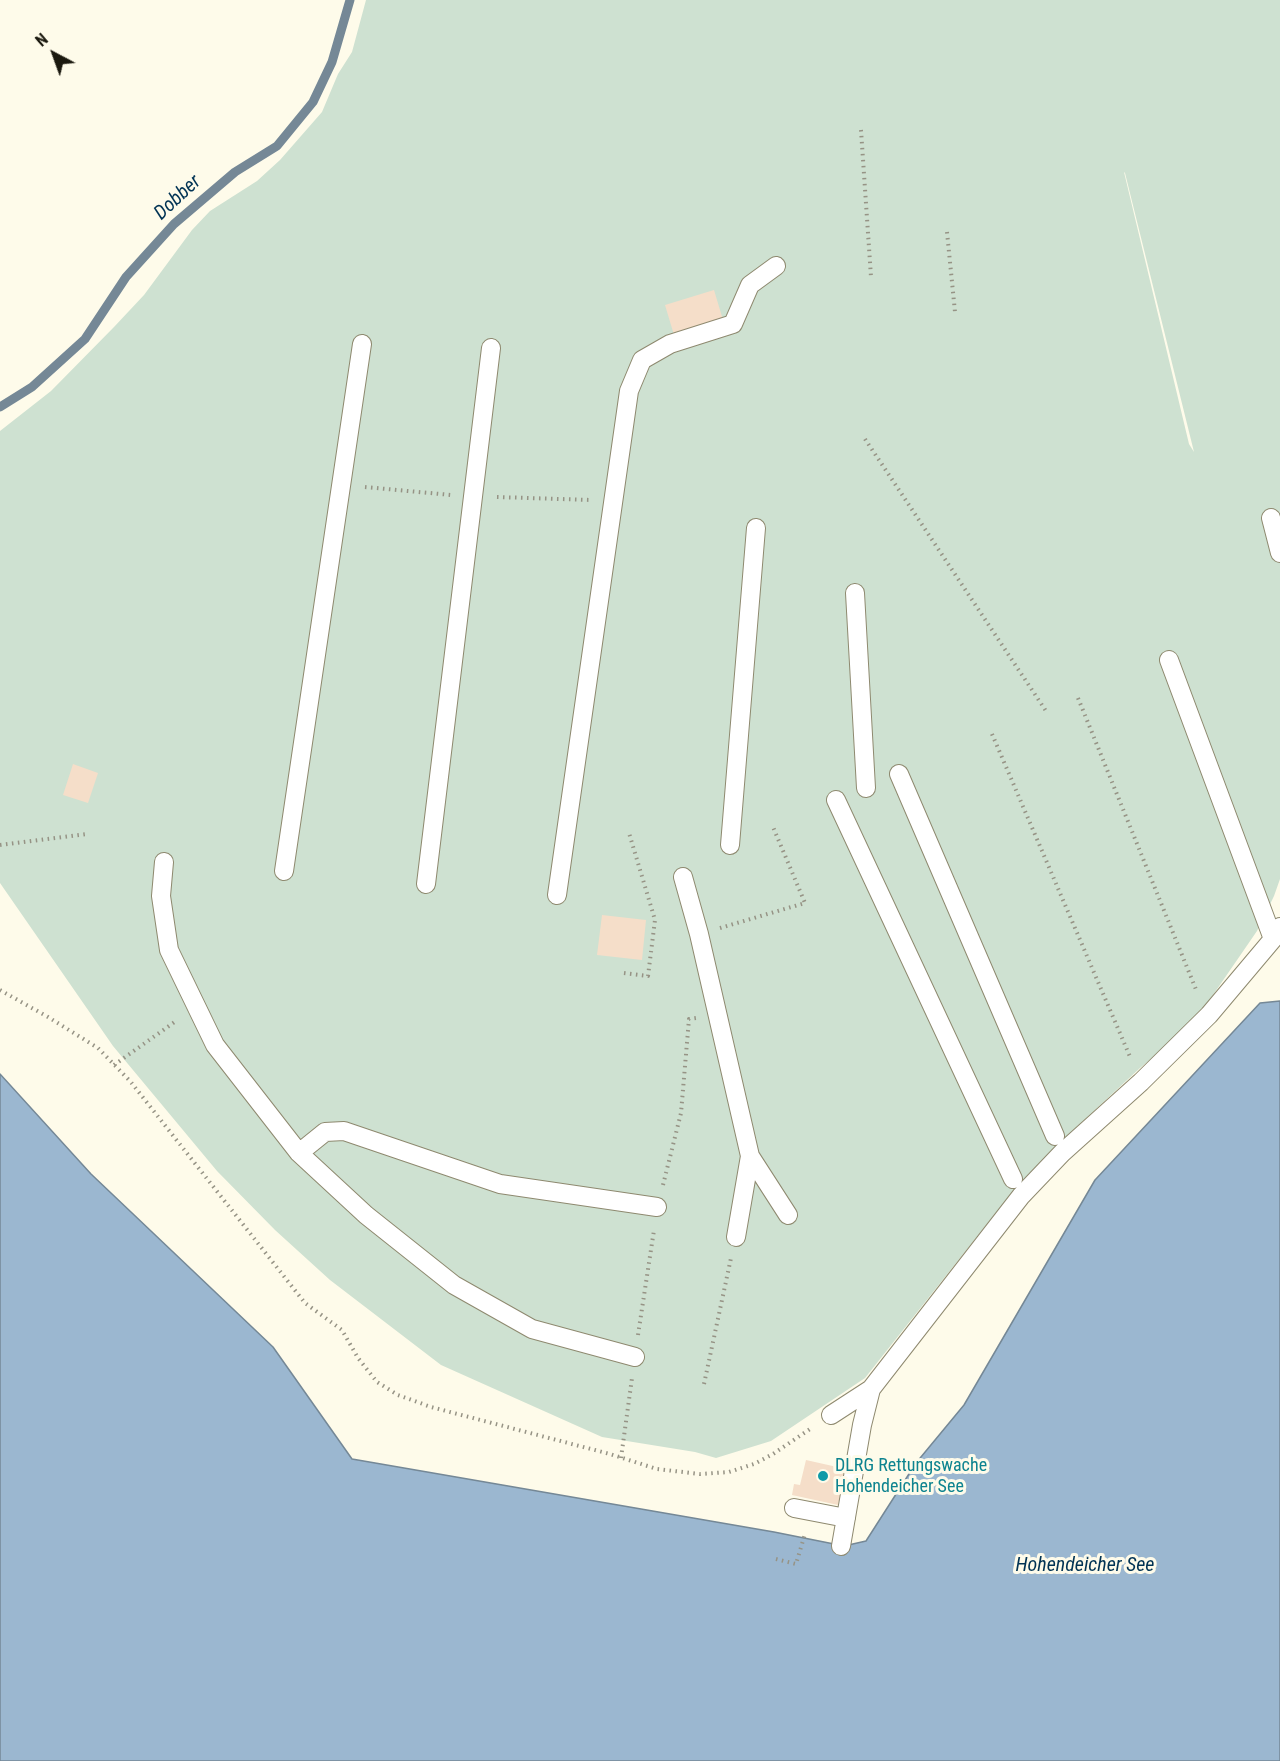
<!DOCTYPE html>
<style>
body{margin:0}
#map{position:relative;width:1280px;height:1761px;overflow:hidden;background:#fefbea;font-family:"Roboto Condensed",sans-serif}
canvas{display:block}
.north{position:absolute;left:24px;top:24px;width:60px;height:60px;-webkit-text-stroke:4px #fefbea;paint-order:stroke;rotate:319deg;font-size:16px;font-weight:700;line-height:24px;text-align:center;color:#1b190f}
.north::after{content:'';display:block;margin:auto;width:21px;height:27px;background:#1b190f;clip-path:polygon(50% 0,100% 100%,50% 72%,0 100%)}
</style>
<div id="map">
<canvas width="1280" height="1761"></canvas>
<div class="north">N</div>
</div>
<script>
const ctx = document.querySelector('canvas').getContext('2d');
ctx.lineJoin = 'round';
function fillPath(path, color) { ctx.fillStyle = color; ctx.fill(path, 'evenodd'); }
const toPath = rows => new Path2D(rows.map(r => 'M' + r).join(''));
function stroke(path, color, width, dash) { ctx.strokeStyle = color; ctx.lineWidth = width; ctx.lineCap = dash ? 'butt' : 'round'; ctx.setLineDash(dash || []); ctx.stroke(path); }
function label(font, color, halo, rows, align = 'center') {
  ctx.font = font + ' "Roboto Condensed",sans-serif'; ctx.lineWidth = 6; ctx.setLineDash([]); ctx.textBaseline = 'middle'; ctx.strokeStyle = halo; ctx.fillStyle = color; for (const [text, x, y, turn = 0] of rows) {
    ctx.save(); ctx.translate(x, y); ctx.rotate((+turn || 0) * Math.PI / 180); ctx.textAlign = isNaN(turn) ? turn : align; if (halo) ctx.strokeText(text, 0, 0); ctx.fillText(text, 0, 0); ctx.restore();
  }
}
fillPath(toPath([
 [366,0,1280,0,1280,879,1274,896,1257,931,1193,1024,1140,1068,1054,1148,998,1210,865,1378,771,1441,716,1458,695,1452,602,1437,441,1365,330,1280,275,1230,217,1171,113,1046,0,883,0,431,51,391,114,327,144,295,192,230,210,211,257,181,280,160,322,112,338,74,352,52],
 [1124,172,1125,173,1194,452,1189,444]
]), '#cee1d1');
const water = toPath([
 [1280,1001,1280,1761,0,1761,0,1074,91,1174,273,1347,352,1459,774,1532,844,1546,866,1541,916,1463,964,1405,1095,1180,1260,1003,1280,1001]
]);
fillPath(water, '#9bb7d0');
stroke(water, '#758896', 1.5);
stroke(toPath([
 [0,407,32,387,85,339,126,277,174,224,235,172,277,146,313,102,332,62,350,0]
]), '#758896', 9);
fillPath(toPath([
 [714,290,723,320,674,335,665,305],
 [73,764,98,773,88,803,63,795],
 [602,915,646,920,642,960,597,955],
 [806,1460,846,1469,838,1505,792,1495,794,1484,800,1485]
]), '#f5dec9');
const service = toPath([
 [1271,518,1280,553],
 [855,593,866,788],
 [1169,660,1273,939],
 [899,774,1055,1136],
 [836,800,1013,1179],
 [730,845,756,528],
 [164,862,161,896,169,950,215,1045,299,1153,366,1215,454,1285,532,1329,635,1357],
 [284,871,362,344],
 [683,877,699,934,750,1156,736,1237],
 [426,884,491,348],
 [557,895,629,391,642,360,670,344,733,324,750,285,776,266],
 [299,1153,325,1132,344,1131,500,1184,657,1207],
 [750,1156,788,1215],
 [831,1415,871,1389],
 [794,1508,846,1518],
 [841,1546,862,1425,871,1389,1021,1196,1062,1153,1141,1082,1209,1015,1273,939,1280,927]
]);
stroke(service, '#8e896f', 20);
stroke(toPath([
 [861,130,871,277],
 [947,232,955,312],
 [865,439,1046,711],
 [365,487,451,495],
 [497,497,591,500],
 [1078,698,1197,992],
 [992,734,1131,1059],
 [0,845,87,834],
 [720,928,805,903,773,827],
 [624,973,648,976,655,920,629,833],
 [0,990,48,1017,98,1048,130,1081,305,1303,342,1330,358,1358,377,1382,398,1395,431,1407,610,1454,657,1469,700,1474,729,1472,754,1464,773,1454,813,1427],
 [114,1065,176,1021],
 [663,1185,681,1113,689,1019,696,1018],
 [638,1335,654,1230],
 [704,1384,731,1258],
 [621,1458,632,1378],
 [776,1559,796,1564,805,1534]
]), '#969385', 4, [1.5, 4.5]);
stroke(service, '#fff', 18);
for (const [x, y, r, color] of [
 [823,1476,6,"#0f9aa8"]
]) { const dot = new Path2D(); dot.arc(x, y, r, 0, 2 * Math.PI); ctx.fillStyle = color; ctx.fill(dot); stroke(dot, '#fefbea', 2); }
label('18px', '#0d838f', '#fefbea', [
 ["DLRG Rettungswache",835,1466],
 ["Hohendeicher See",835,1487]
], 'left');
label('italic 20px', '#013354', '#fefbea', [
 ["Dobber",178,198,-43],
 ["Hohendeicher See",1085,1566]
]);
</script>
